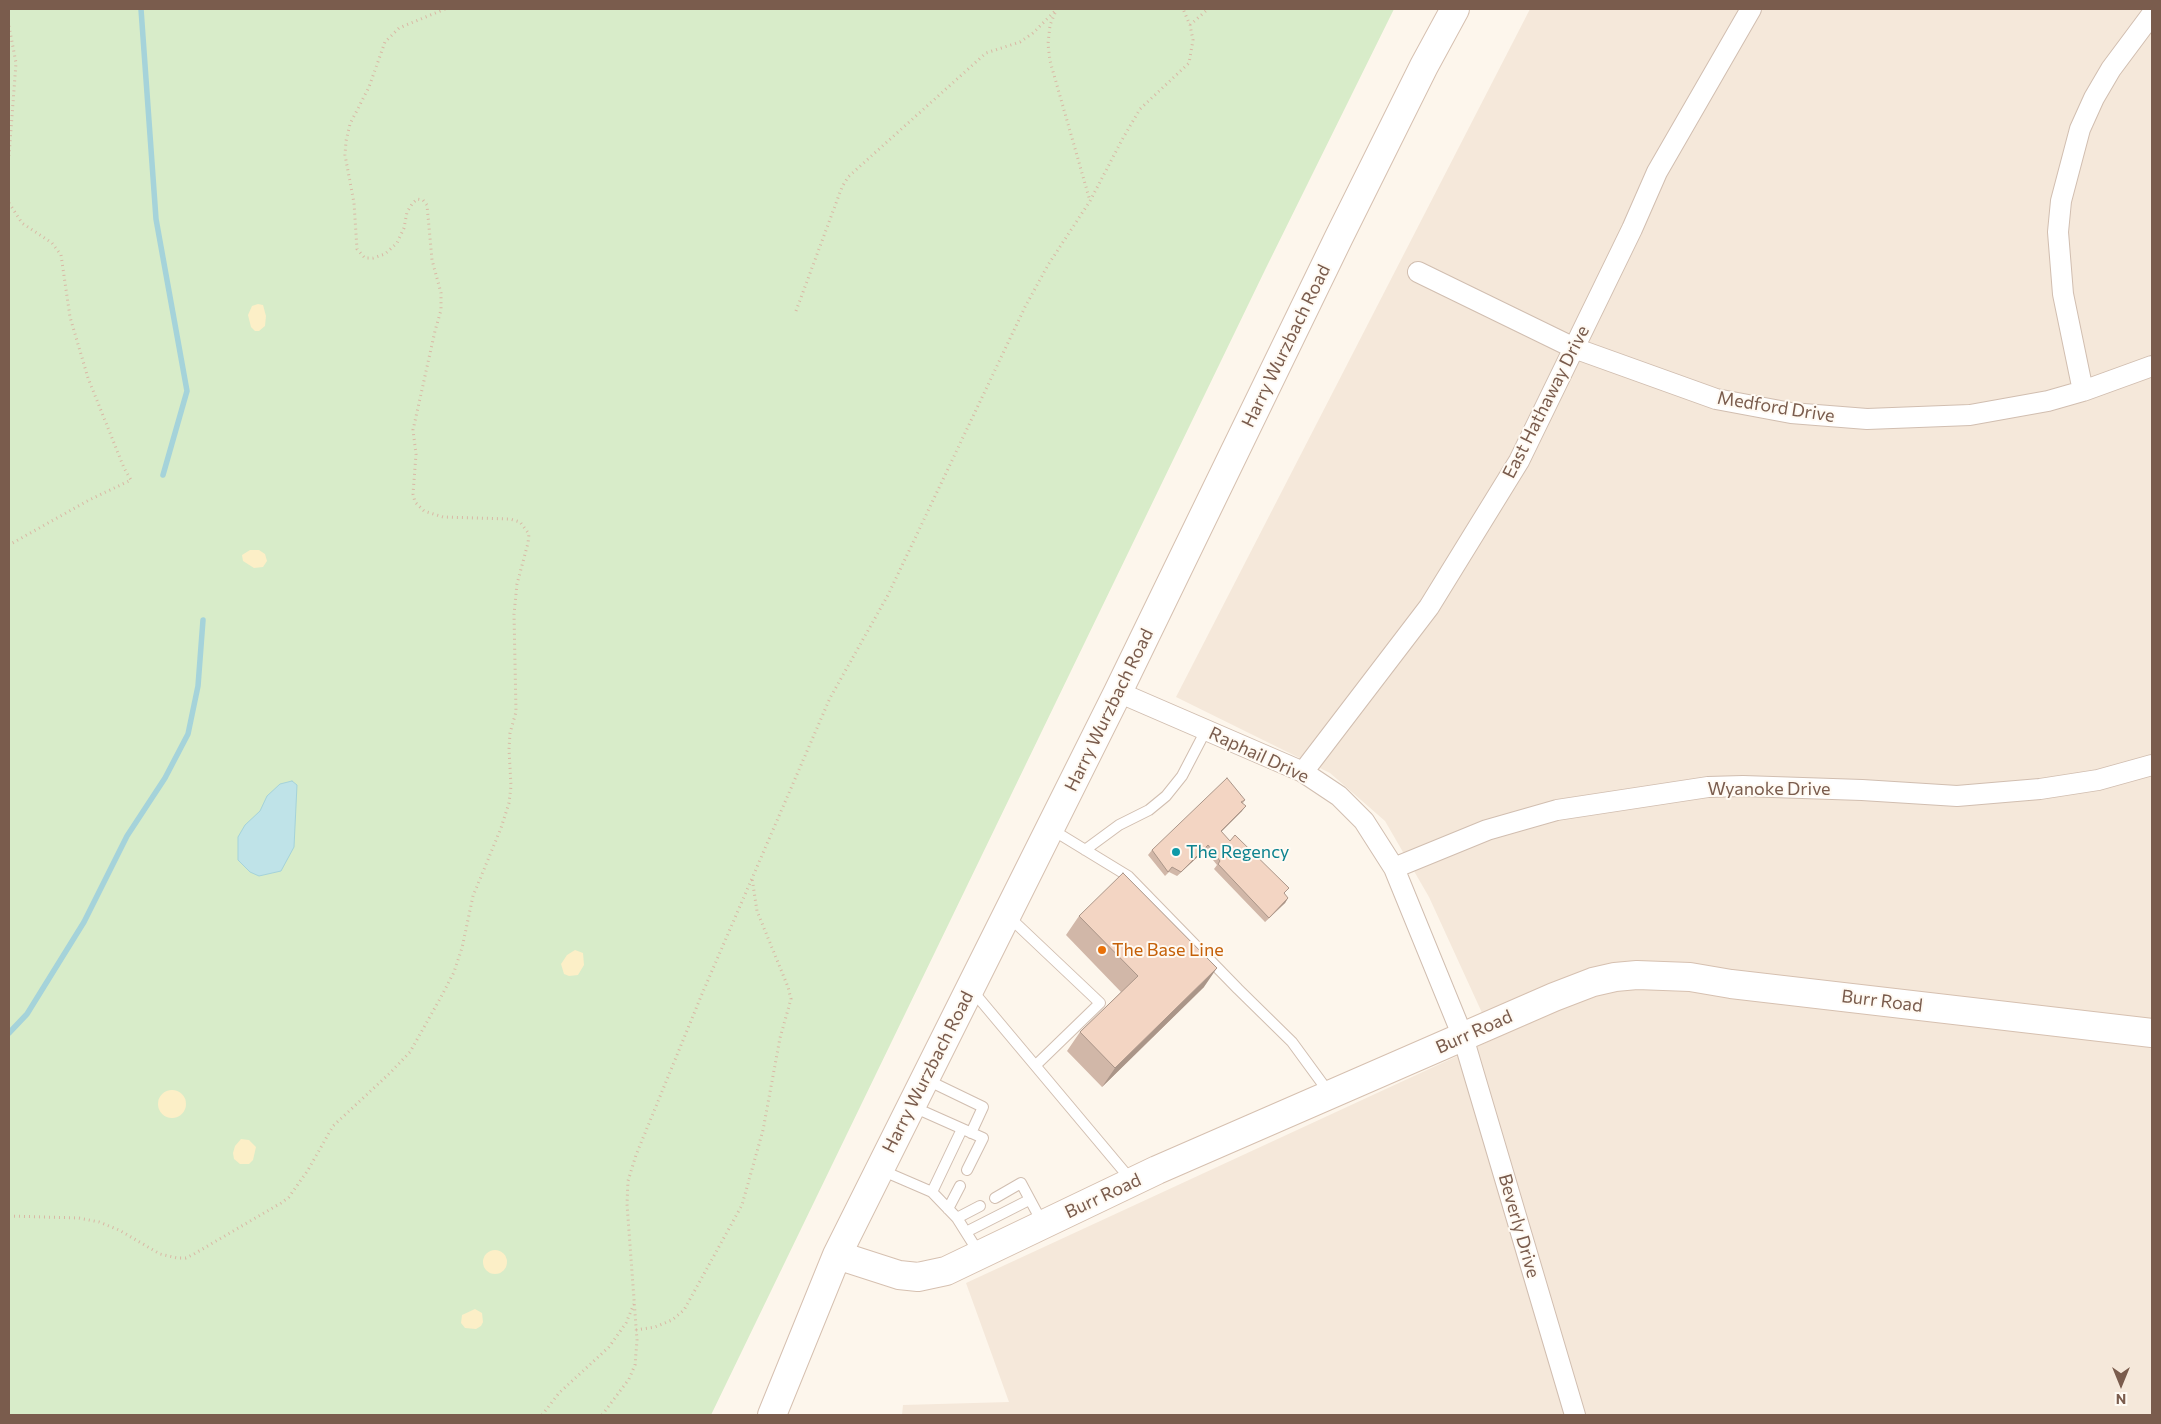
<!DOCTYPE html>
<style>
body{margin:0}
#map{position:relative;width:2161px;height:1424px;overflow:hidden;background:#fdf6ec;font-family:Commissioner,sans-serif}
canvas{display:block}
.frame{position:absolute;inset:0;border:10px solid #7a5c4d;pointer-events:none}
.north{position:absolute;left:2096px;top:1359px;width:50px;height:50px;-webkit-text-stroke:4px #fffaf3;paint-order:stroke;rotate:180deg;font-size:14px;font-weight:700;line-height:20px;text-align:center;color:#7a5c4d}
.north::after{content:'';display:block;margin:auto;width:18px;height:22px;background:#7a5c4d;clip-path:polygon(50% 0,100% 100%,50% 72%,0 100%)}
</style>
<div id="map">
<canvas width="2161" height="1424"></canvas>
<div class="frame"></div>
<div class="north">N</div>
</div>
<script>
const ctx = document.querySelector('canvas').getContext('2d');
ctx.lineJoin = 'round';
function fillPath(path, color) { ctx.fillStyle = color; ctx.fill(path, 'evenodd'); }
const toPath = rows => new Path2D(rows.map(r => 'M' + r).join(''));
function stroke(path, color, width, dash) { ctx.strokeStyle = color; ctx.lineWidth = width; ctx.lineCap = dash ? 'butt' : 'round'; ctx.setLineDash(dash || []); ctx.stroke(path); }
function label(font, color, halo, rows, align = 'center') {
  ctx.font = font + ' Commissioner,sans-serif'; ctx.lineWidth = 4; ctx.setLineDash([]); ctx.textBaseline = 'middle'; ctx.strokeStyle = halo; ctx.fillStyle = color; for (const [text, x, y, turn = 0] of rows) {
    ctx.save(); ctx.translate(x, y); ctx.rotate((+turn || 0) * Math.PI / 180); ctx.textAlign = isNaN(turn) ? turn : align; if (halo) ctx.strokeText(text, 0, 0); ctx.fillText(text, 0, 0); ctx.restore();
  }
}
fillPath(toPath([
 [1530,9,2152,9,2152,1415,902,1415,903,1405,1009,1402,966,1283,1494,1039,1429,897,1385,821,1330,773,1176,697]
]), '#f5e8da');
fillPath(toPath([
 [9,9,1394,9,1265,270,711,1415,9,1415]
]), '#d8ecc9');
fillPath(toPath([
 [258,304,263,305,266,316,265,326,259,331,255,331,251,327,248,315,252,306],
 [250,550,259,550,265,554,267,561,263,567,254,568,243,561,242,555],
 [575,950,583,953,584,965,578,975,569,976,564,974,561,964,567,955],
 '158 1104a14 14 0 1 1 28 0a14 14 0 1 1-28 0Z',
 [241,1139,249,1140,256,1147,253,1160,249,1164,240,1164,234,1159,233,1153,235,1146],
 '483 1262a12 12 0 1 1 24 0a12 12 0 1 1-24 0Z',
 [475,1309,482,1313,483,1322,481,1326,476,1329,465,1328,461,1323,462,1315]
]), '#fcefc7');
const water = toPath([
 [292,781,297,785,294,847,281,871,259,876,250,872,238,860,238,837,245,825,260,811,267,796,280,784,292,781]
]);
fillPath(water, '#bfe3e8');
stroke(water, '#a5d3da', 1);
stroke(toPath([
 [141,9,156,219,187,391,163,475],
 [9,1033,27,1014,84,922,127,836,165,778,188,734,198,686,203,620]
]), '#a5d3da', 5.5);
const lane = toPath([
 [1051,829,1128,876,1238,989,1292,1042,1330,1094],
 [1085,850,1119,825,1149,810,1166,796,1182,776,1206,730],
 [1007,915,1100,1003,1036,1065],
 [971,989,1132,1181],
 [925,1079,983,1107,971,1133],
 [911,1106,983,1138,967,1170],
 [881,1170,932,1192,957,1218],
 [932,1192,962,1129],
 [995,1198,1021,1183,1043,1224],
 [948,1209,960,1186],
 [966,1232,1029,1200],
 [979,1253,957,1218,980,1206]
]);
const street = toPath([
 [1418,272,1574,348,1716,399,1791,413,1867,419,1970,415,2048,401,2083,391,2152,366],
 [2083,391,2063,294,2058,232,2061,201,2080,129,2094,98,2111,69,2152,14],
 [1118,692,1303,772,1339,796,1364,821,1394,868,1463,1037,1575,1415],
 [1303,772,1429,607,1519,461,1632,229,1657,172,1751,9],
 [1394,868,1487,830,1557,810,1708,787,1743,786,1862,790,1957,796,2040,789,2098,780,2152,765]
]);
const secondary = toPath([
 [837,1255,899,1275,918,1277,946,1271,1157,1170,1554,997,1593,982,1615,977,1637,975,1690,977,1731,984,2152,1033],
 [772,1415,837,1255,1118,692,1339,237,1424,66,1455,9]
]);
stroke(lane, '#d1beb0', 12);
stroke(street, '#d1beb0', 22);
stroke(secondary, '#d6c0b0', 30);
stroke(toPath([
 [1055,13,1050,25,1048,44,1050,61,1090,201],
 [1190,25,1208,9],
 [9,26,16,63,9,156],
 [9,203,22,223,52,243,61,255,70,317,88,378,124,468,131,480,89,500,9,545],
 [796,311,842,187,848,177,986,53,1020,42,1033,33,1057,9],
 [9,1216,79,1218,99,1222,119,1230,160,1254,177,1258,186,1258,194,1254,281,1203,289,1197,308,1170,333,1126,390,1073,410,1052,441,997,454,972,462,948,473,896,501,828,509,803,511,786,509,749,510,733,516,712,514,614,517,584,528,543,529,534,520,522,510,519,443,517,424,511,415,502,413,494,416,454,413,430,435,331,441,310,441,293,432,260,427,205,423,200,417,199,412,204,407,212,404,228,397,243,385,254,373,258,365,258,357,249,354,203,345,155,346,141,350,124,369,87,385,42,399,28,445,9],
 [636,1330,655,1327,672,1320,684,1310,742,1205,763,1130,780,1038,791,999,788,987,757,911,752,878],
 [542,1415,559,1393,609,1347,626,1323,634,1304],
 [602,1415,629,1379,635,1365,637,1340,627,1204,628,1181,636,1155,702,994,830,698,888,595,1025,307,1048,265,1090,201,1123,138,1140,109,1189,63,1193,40,1190,25,1183,9]
]), '#d9b8a5', 3, [1, 4]);
stroke(lane, '#fff', 10);
stroke(street, '#fff', 20);
stroke(secondary, '#fff', 28);
fillPath(toPath([
 [1245,800,1243,803,1242,811,1221,832,1288,898,1285,903,1265,922,1214,869,1217,865,1205,850,1177,876,1169,872,1165,876,1148,855,1152,850],
 [1079,916,1204,987,1102,1087,1067,1051,1080,1032,1121,992,1066,935]
]), '#d1b7a8');
fillPath(toPath([
 [1246,806,1242,811,1217,836,1221,831],
 [1208,845,1205,850,1177,876],
 [1288,898,1285,903,1265,922,1269,918],
 [1217,968,1204,987,1102,1087,1115,1068]
]), '#aa9588');
const building = toPath([
 [1227,778,1245,800,1241,802,1246,806,1221,831,1230,841,1235,835,1289,888,1284,893,1288,898,1269,918,1218,864,1220,861,1208,845,1181,872,1172,867,1168,872,1152,850,1227,778],
 [1123,873,1217,968,1115,1068,1080,1032,1138,976,1079,916,1123,873]
]);
fillPath(building, '#f3d5c3');
stroke(building, '#aa9588', 1);
for (const [x, y, r, color] of [
 [1176,852,5,"#0f9aa8"],
 [1102,950,5,"#e8710a"]
]) { const dot = new Path2D(); dot.arc(x, y, r, 0, 2 * Math.PI); ctx.fillStyle = color; ctx.fill(dot); stroke(dot, '#fffaf3', 2); }
label('18px', '#7a5c4d', '#fffaf3', [
 ["Harry Wurzbach Road",1286,346,-64],
 ["East Hathaway Drive",1546,402,-63],
 ["Medford Drive",1776,407,9],
 ["Harry Wurzbach Road",1109,710,-64],
 ["Raphail Drive",1259,755,25],
 ["Wyanoke Drive",1769,789],
 ["Burr Road",1882,1001,7],
 ["Burr Road",1474,1032,-24],
 ["Harry Wurzbach Road",928,1072,-63],
 ["Burr Road",1103,1196,-25],
 ["Beverly Drive",1519,1226,74]
]);
label('18px', '#0d838f', '#fffaf3', [
 ["The Regency",1186,852]
], 'left');
label('18px', '#c56008', '#fffaf3', [
 ["The Base Line",1112,950]
], 'left');
</script>
